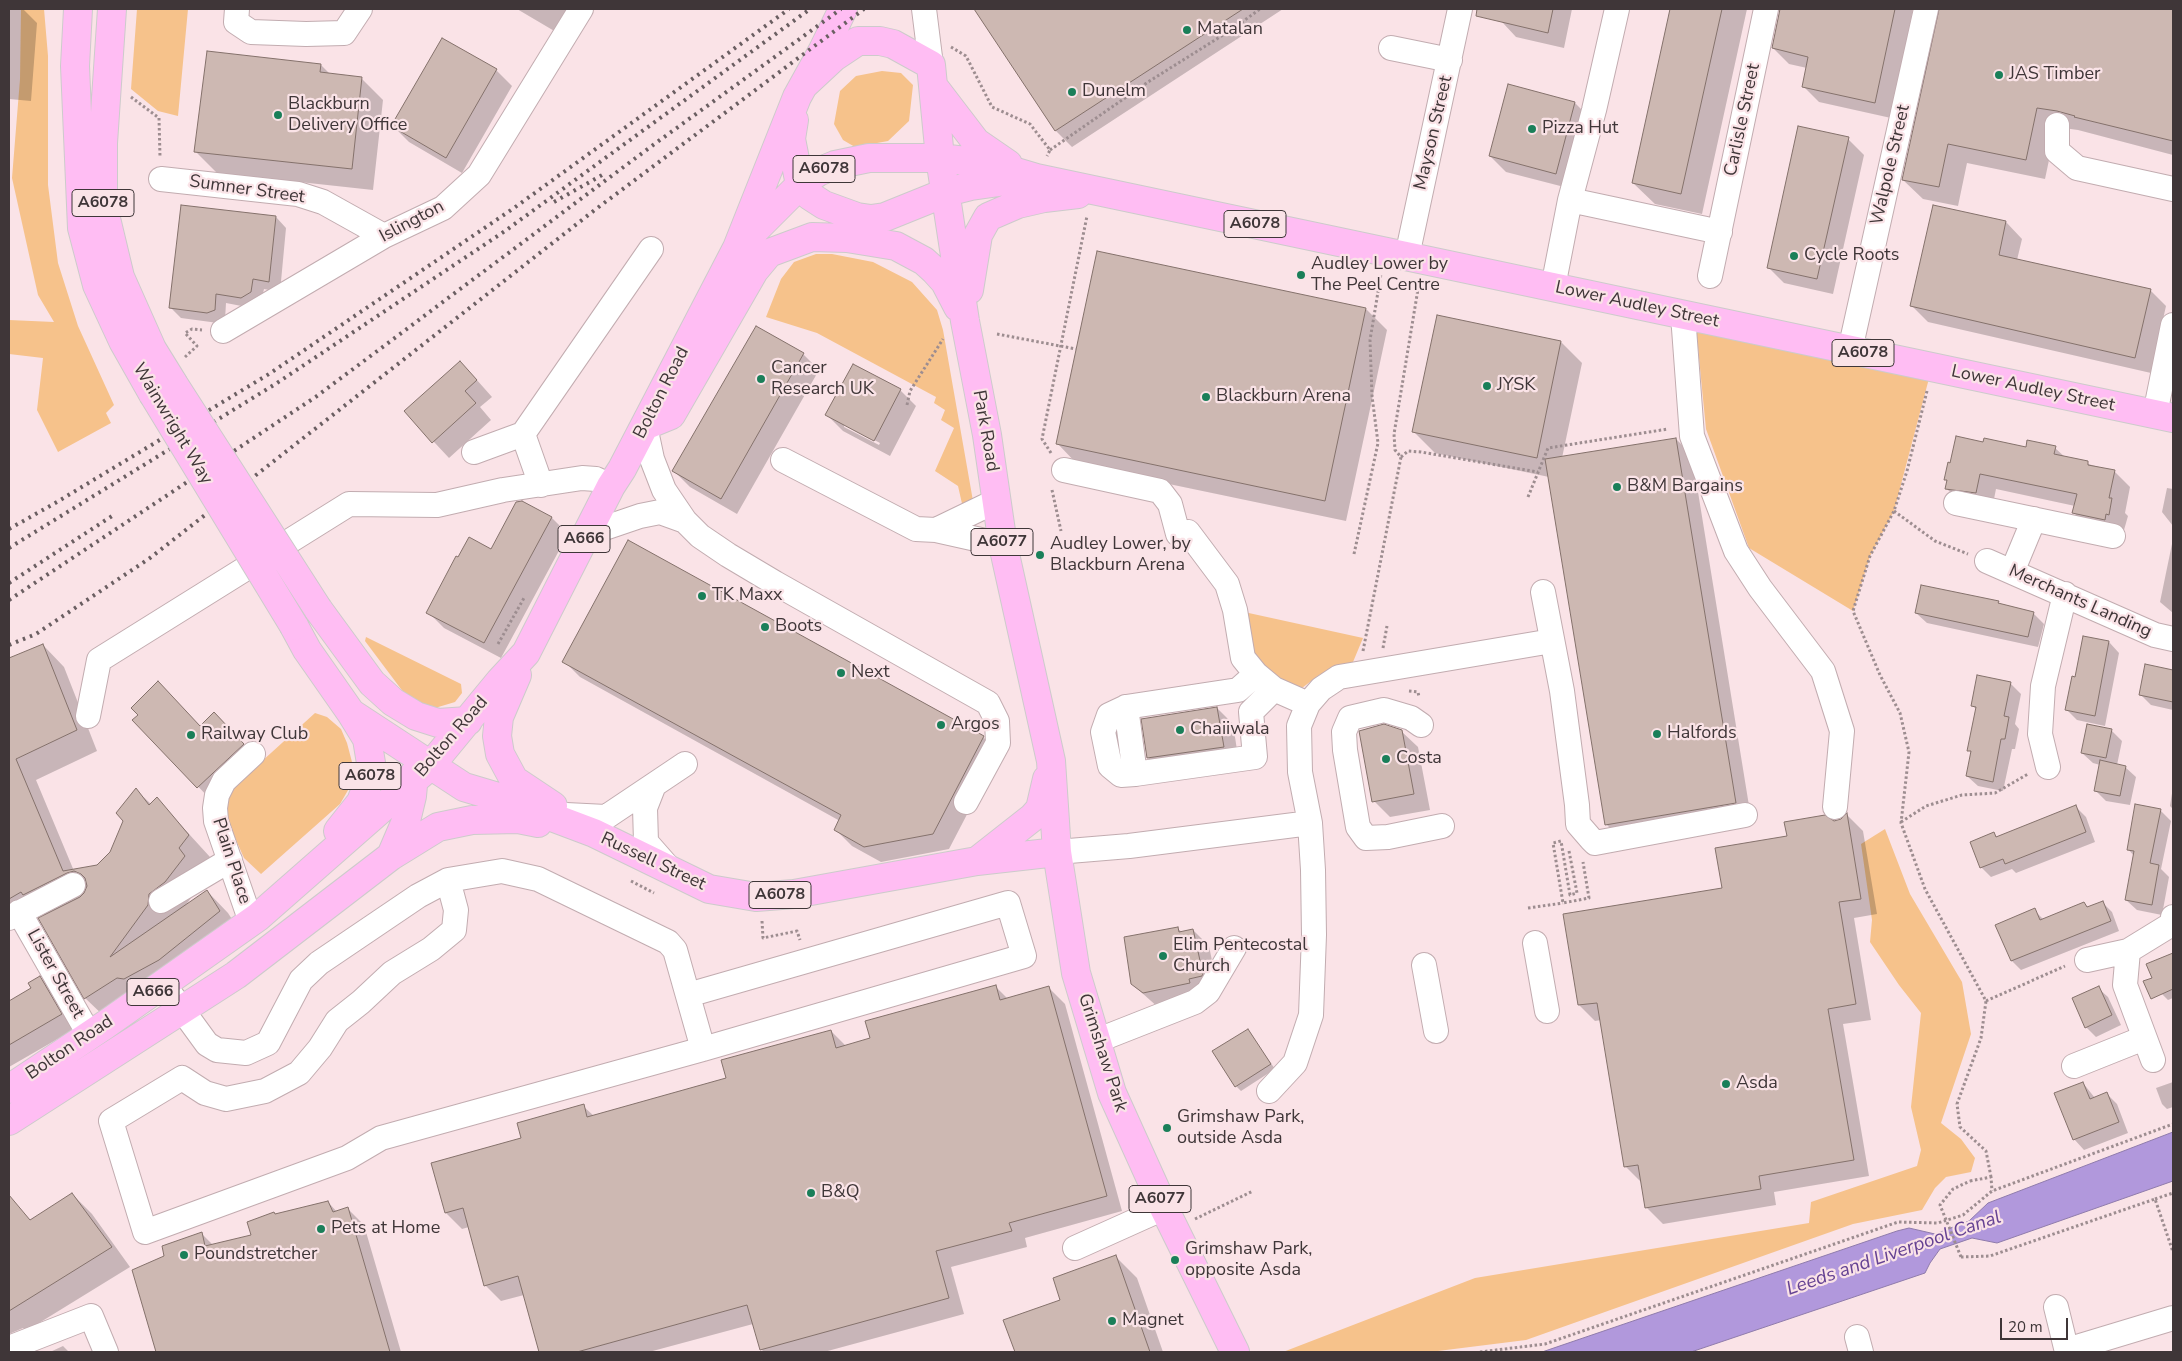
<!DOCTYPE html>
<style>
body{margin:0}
#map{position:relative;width:2182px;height:1361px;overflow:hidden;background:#fae3e7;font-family:"Nunito Sans",sans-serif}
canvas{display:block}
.frame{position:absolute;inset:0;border:10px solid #3f3638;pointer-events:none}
.scale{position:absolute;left:2000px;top:1318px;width:68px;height:22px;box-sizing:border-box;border:2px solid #3f3638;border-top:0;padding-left:6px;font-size:15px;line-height:18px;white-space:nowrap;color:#3f3638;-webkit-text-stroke:4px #fae3e7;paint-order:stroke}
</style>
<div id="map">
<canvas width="2182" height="1361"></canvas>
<div class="frame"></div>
<div class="scale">20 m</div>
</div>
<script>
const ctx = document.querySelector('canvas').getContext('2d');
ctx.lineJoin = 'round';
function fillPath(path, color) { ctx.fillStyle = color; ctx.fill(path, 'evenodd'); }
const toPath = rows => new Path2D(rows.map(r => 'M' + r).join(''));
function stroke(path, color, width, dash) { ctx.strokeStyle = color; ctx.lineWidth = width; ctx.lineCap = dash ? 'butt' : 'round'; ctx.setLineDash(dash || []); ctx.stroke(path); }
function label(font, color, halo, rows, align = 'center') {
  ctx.font = font + ' "Nunito Sans",sans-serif'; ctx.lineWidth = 4.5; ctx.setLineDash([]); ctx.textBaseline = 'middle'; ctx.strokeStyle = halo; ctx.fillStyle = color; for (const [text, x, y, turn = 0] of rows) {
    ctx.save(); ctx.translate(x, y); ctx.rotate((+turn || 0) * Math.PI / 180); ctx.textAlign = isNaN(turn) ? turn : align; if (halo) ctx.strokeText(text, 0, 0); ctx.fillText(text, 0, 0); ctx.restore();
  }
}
fillPath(toPath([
 [21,9,44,9,48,56,48,185,58,263,78,326,114,405,106,413,111,423,58,452,37,410,43,358,9,354,9,320,54,322,38,295,12,178,20,79],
 [137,9,188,9,178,116,158,111,131,89],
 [882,71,901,73,913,85,909,121,888,141,855,147,843,140,834,124,840,91,856,76],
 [816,254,832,254,873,262,912,282,937,310,943,330,973,501,963,508,958,486,935,471,954,428,941,420,945,410,934,403,936,397,817,333,766,317,781,279,794,262],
 [1695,317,1932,367,1894,511,1870,556,1853,611,1749,548,1706,429],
 [1235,610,1363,638,1353,662,1319,675,1302,688,1294,689,1248,657],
 [366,637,461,684,462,693,455,702,435,708,410,701,365,641],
 [315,713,327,717,341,729,347,743,352,762,351,785,340,804,261,874,244,858,224,813,228,792],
 [1885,829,1910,894,1962,982,1971,1034,1941,1123,1961,1139,1975,1158,1971,1172,1946,1177,1935,1188,1922,1210,1853,1224,1526,1340,1430,1352,1283,1352,1475,1278,1809,1223,1811,1202,1917,1166,1921,1150,1911,1107,1921,1013,1899,985,1870,942,1872,920,1861,844]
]), '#f6c28b');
const water = toPath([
 [2173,1132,2173,1181,1997,1243,1972,1238,1940,1249,1930,1263,1925,1273,1691,1352,1542,1352,1897,1231,1909,1228,1935,1234,1969,1221,1988,1203,2173,1132]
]);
fillPath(water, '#b198dc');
stroke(water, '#8f7bab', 1);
fillPath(toPath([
 [9,9,23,9,37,23,31,101,9,99],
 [517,9,570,9,556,32],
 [976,9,1283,9,1072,147,1056,131],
 [1490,9,1572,9,1564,48,1516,37],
 [1671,9,1747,9,1702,214,1655,204,1633,183],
 [1782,9,1913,9,1891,118,1819,102,1803,86,1807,68,1789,64,1773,48],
 [1940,9,2173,9,2173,155,2078,130,2056,127,2045,179,1967,163,1958,206,1923,199,1903,180],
 [321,65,331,75,361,78,383,100,373,190,217,173,196,152],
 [496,70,512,86,462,173,409,142,393,126],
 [1575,103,1591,119,1572,189,1506,172,1490,156],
 [1848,139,1864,155,1833,294,1784,283,1768,267],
 [1934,206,2006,222,2022,239,2017,260,2150,290,2166,306,2151,373,1928,322,1912,306],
 [276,217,286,228,280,292,264,289,261,302,252,308,226,303,225,320,218,323,181,318,170,307],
 [1366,309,1387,330,1346,521,1078,465,1057,443],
 [1561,342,1582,363,1562,458,1676,439,1692,455,1751,818,1622,840,1606,824,1549,477,1435,453,1414,432],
 [803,354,819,370,737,514,690,487,674,471],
 [476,379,492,397,480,407,491,420,449,458,406,412],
 [900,390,916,406,890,456,843,431,827,415],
 [844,424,880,443,879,445,844,427],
 [1984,443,2026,449,2055,448,2066,458,2114,471,2130,487,2125,513,2128,516,2124,530,2090,529,2074,513,2075,506,1996,489,1992,509,1962,504,1946,488,1948,482,1945,479,1951,464],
 [2167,488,2173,489,2173,526,2162,512],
 [522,502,552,518,568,534,501,658,444,628,428,612,491,551],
 [2173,539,2173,613,2160,602],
 [1998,602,2001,605,2033,613,2044,624,2038,647,1927,623,1916,613],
 [2084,637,2109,642,2119,653,2105,726,2077,720,2066,709,2076,679],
 [43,645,64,667,97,751,36,780,74,871,97,866,111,853,136,790,151,804,157,799,210,857,200,871,206,878,185,906,207,891,228,913,241,933,107,1019,85,998,43,913,9,930,9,659],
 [564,661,983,737,999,753,949,849,881,862,852,846,836,830,840,821,580,677],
 [2146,665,2173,671,2173,710,2151,705,2140,694],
 [2010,683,2021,694,2015,724,2019,729,2015,749,2012,749,2003,791,1978,786,1967,776,1972,753,1969,750,1977,710,1972,705],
 [1217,708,1233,724,1239,763,1164,774,1148,758],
 [134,720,230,730,259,760,214,803],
 [2111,730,2122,741,2117,765,2125,767,2136,777,2130,805,2106,801,2095,790,2100,765,2093,763,2082,753],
 [1401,731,1418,747,1430,810,1390,817,1374,801],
 [2173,787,2173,809,2170,806],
 [2076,807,2086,817,2095,842,2016,873,2012,869,1991,877,1981,867,1994,834,1997,837],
 [2160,810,2171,821,2161,869,2169,877,2162,915,2137,910,2126,900,2134,856,2128,849],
 [1847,815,1863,831,1877,914,1854,918,1871,1020,1843,1024,1869,1176,1774,1192,1776,1205,1663,1224,1647,1208,1642,1183,1625,1166,1601,1020,1595,1021,1579,1005,1788,837,1842,820],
 [2084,903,2089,908,2103,903,2112,912,2119,931,2021,970,2012,961,1997,926,2034,910,2044,920],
 [1178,929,1182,932,1193,930,1209,946,1218,990,1160,1009,1132,984],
 [2173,954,2173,998,2168,1000,2158,990,2148,964],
 [40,977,54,992,75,1029,9,1067,9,1002,33,988],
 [996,987,1008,999,1049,988,1065,1004,1122,1211,1025,1238,1027,1247,951,1267,964,1314,824,1352,764,1352,761,1349,753,1324,649,1352,541,1352,524,1295,501,1301,485,1285,469,1227,462,1229,446,1213,523,1139,583,1106,594,1116,728,1079,831,1031,846,1046,872,1039],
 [2098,988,2108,997,2121,1025,2096,1037,2086,1027],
 [1247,1030,1275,1069,1241,1091,1236,1086],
 [2173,1082,2173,1107,2167,1109,2162,1104,2156,1088],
 [2083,1083,2095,1098,2107,1094,2117,1104,2128,1133,2084,1150,2074,1139],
 [72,1194,92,1214,130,1267,26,1331,23,1328,9,1334,9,1212,17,1207,31,1221],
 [328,1202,337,1212,348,1209,364,1225,401,1352,157,1352,133,1271,166,1257,202,1234,214,1246,253,1236,275,1215],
 [1116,1257,1137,1278,1163,1352,1016,1352,1005,1320,1062,1301],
 [63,1346,69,1352,50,1352]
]), '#0003');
const building = toPath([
 [974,9,1243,9,1055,131,974,9],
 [1477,9,1553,9,1548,33,1476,16,1477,9],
 [1670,9,1722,9,1681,194,1632,183,1670,9],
 [1780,9,1895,9,1875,103,1802,87,1808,57,1772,48,1780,9],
 [1939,9,2173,9,2173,141,2074,117,2075,116,2057,111,2037,108,2026,160,1948,144,1939,187,1902,180,1939,9],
 [442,38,497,69,446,158,391,126,442,38],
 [207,51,321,64,320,72,362,77,352,169,194,152,207,51],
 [1508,84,1575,102,1556,174,1489,156,1508,84],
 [1798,126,1849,137,1817,279,1767,268,1798,126],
 [181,205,276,216,269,282,253,279,251,292,241,298,216,294,215,310,207,313,169,308,181,205],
 [1933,205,2006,221,1999,255,2151,289,2135,358,1910,306,1933,205],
 [1097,251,1366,308,1325,501,1056,444,1097,251],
 [1437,315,1561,341,1537,458,1412,432,1437,315],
 [756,326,804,353,721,499,672,471,756,326],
 [460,361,477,380,465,391,476,403,432,443,404,411,460,361],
 [853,364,901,389,874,441,825,415,853,364],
 [1956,436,1983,442,1984,438,2026,447,2027,440,2056,446,2054,454,2088,461,2088,465,2115,470,2109,498,2112,498,2109,515,2106,514,2105,520,2072,513,2077,494,1980,474,1976,493,1945,489,1947,480,1944,480,1948,462,1950,463,1956,436],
 [1676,438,1736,803,1605,825,1545,459,1676,438],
 [522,501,552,517,484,643,426,613,456,556,458,557,469,537,491,549,516,502,522,501],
 [628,540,984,736,933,834,864,847,834,830,841,815,562,662,628,540],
 [1921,585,1999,601,1998,603,2034,612,2028,637,1915,613,1921,585],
 [2083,636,2109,641,2095,716,2065,710,2072,676,2075,677,2083,636],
 [43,644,77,730,16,759,63,871,97,865,110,852,123,821,116,813,136,788,149,805,157,797,189,835,179,848,185,856,165,882,149,894,148,905,110,957,207,890,220,911,159,960,124,979,117,978,84,999,38,918,80,897,84,893,87,886,85,878,81,874,74,871,67,873,23,895,21,892,9,899,9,658,43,644],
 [2145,664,2173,670,2173,702,2139,695,2145,664],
 [1977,675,2011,682,2004,716,2009,717,2005,739,2001,739,1993,782,1966,776,1971,751,1967,751,1976,707,1971,706,1977,675],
 [158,681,200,726,214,712,244,744,197,788,132,720,138,715,131,708,158,681],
 [1217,707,1224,747,1147,758,1141,719,1217,707],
 [1384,724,1402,730,1414,794,1372,802,1359,731,1384,724],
 [2087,724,2112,729,2106,758,2081,753,2087,724],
 [2100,760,2126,766,2120,796,2094,791,2100,760],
 [2135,804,2161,809,2150,863,2159,865,2152,905,2125,900,2134,851,2127,850,2135,804],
 [2076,805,2086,832,2005,864,2003,859,1980,868,1970,842,1994,832,1996,837,2076,805],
 [1847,813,1861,899,1839,902,1856,1004,1828,1009,1854,1160,1759,1176,1761,1189,1645,1208,1638,1165,1624,1167,1597,1003,1578,1005,1563,914,1722,888,1715,848,1787,836,1784,822,1825,815,1834,821,1841,819,1847,813],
 [2103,901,2111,921,2011,961,1995,925,2035,908,2040,920,2084,902,2087,907,2103,901],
 [1178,927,1179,932,1193,929,1203,974,1202,976,1189,979,1190,983,1143,993,1131,984,1124,937,1178,927],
 [2173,953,2173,989,2151,999,2143,981,2152,978,2146,964,2173,953],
 [40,976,62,1014,9,1045,9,1001,31,988,28,983,40,976],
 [996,985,1000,1000,1049,986,1107,1196,1009,1223,1012,1231,936,1251,949,1298,760,1350,747,1305,577,1352,539,1352,518,1276,484,1286,463,1208,445,1213,431,1163,521,1138,517,1123,584,1104,587,1117,726,1078,721,1060,831,1030,836,1048,870,1038,865,1021,996,985],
 [2099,986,2112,1015,2085,1028,2072,998,2099,986],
 [1248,1029,1271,1064,1235,1087,1212,1051,1248,1029],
 [2083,1082,2090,1099,2107,1092,2119,1122,2073,1140,2054,1093,2083,1082],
 [72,1193,112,1247,9,1311,9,1195,30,1220,72,1193],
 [328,1201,333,1212,348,1207,390,1352,156,1352,132,1270,164,1256,162,1246,202,1232,205,1246,251,1235,247,1222,274,1212,275,1214,328,1201],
 [1116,1255,1150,1352,1015,1352,1003,1320,1060,1300,1053,1278,1116,1255]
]);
fillPath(building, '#cdb8b2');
stroke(building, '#84716b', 1);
const minor = toPath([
 [237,9,236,22,251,32,306,34,344,33,360,9],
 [924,9,931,65],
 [1391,48,1450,60],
 [2057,125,2057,151,2077,168,2173,189],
 [161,179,298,194,323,202,384,236],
 [1570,200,1720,232],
 [1407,256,1460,9],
 [1710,276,1766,9],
 [1553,287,1570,200,1594,110,1617,9],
 [1683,315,1692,436,1736,551,1760,588,1823,671,1842,731,1835,807],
 [223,331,384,236,443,208,479,175,581,9],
 [1850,350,1926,9],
 [2155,414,2173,325],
 [645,426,652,459,664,490,685,521,700,536,728,555,775,583,988,703,997,721,998,743,966,802],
 [474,452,523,434],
 [783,460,916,529,936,530,1003,545],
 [1064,470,1160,491,1170,504,1178,534],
 [541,485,523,434,651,249],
 [1956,503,2113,536],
 [936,530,996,501],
 [1188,532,1227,584,1235,610,1243,658,1256,674,1274,689,1308,704],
 [587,534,640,516,660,512,685,521],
 [1987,561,2155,635,2173,639],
 [2012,572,2034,519],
 [1543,592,1562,691,1577,805,1578,824,1591,839,1595,843,1745,815],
 [1256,674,1238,690,1126,707,1109,715,1103,732,1110,766,1121,775,1135,774,1255,757,1251,712,1274,689],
 [1126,707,1135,774],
 [88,716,99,660,349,504,437,505,503,490,582,478,596,479,611,486],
 [1421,725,1411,718,1384,710,1350,718,1344,732,1345,750,1358,827,1366,838,1388,837,1442,826],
 [2048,767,2040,734,2043,686,2065,594],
 [654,785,645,808,646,842,668,867],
 [566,815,606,817,685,764],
 [1057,852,1129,846,1310,823],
 [448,880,456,910,454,930,431,949,392,973,361,1002,337,1021,320,1048,299,1073,265,1091,226,1099,205,1093,182,1078,111,1121,145,1232,347,1158,381,1138,703,1049,1024,956,1008,903,688,995],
 [161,901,230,860],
 [19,912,90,1036],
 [9,918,73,885],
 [251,922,216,821,215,808,217,795,224,781,253,754],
 [1535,943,1547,1011],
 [2087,960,2128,951],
 [1424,965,1436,1031],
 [164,985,207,1044,217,1050,246,1053,268,1043,301,980,319,963,418,896,448,880,502,871,538,879,668,942,675,950,703,1049],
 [1096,1041,1195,1002,1208,992,1234,948],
 [2153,1060,2125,985,2128,951,2172,924,2173,917],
 [2074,1066,2144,1038],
 [1269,1091,1295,1063,1311,1015,1314,935,1313,870,1310,823,1300,772,1299,726,1308,704,1321,689,1339,677,1552,641],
 [1075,1248,1164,1208],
 [2056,1307,2067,1352],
 [1857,1337,1861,1352],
 [9,1348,91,1316,106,1352],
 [2067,1350,2173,1318]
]);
const highway = toPath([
 [78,9,75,66,82,228,97,285,123,341,153,394],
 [112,9,103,143,103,206,120,277,152,349,173,383],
 [805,84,834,57,858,41,880,41,893,44,931,65,940,158,965,321,987,435,1003,545,1051,761,1057,852,1076,973,1112,1093,1164,1208,1235,1352],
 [934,87,976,142,1008,164],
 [794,120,791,139,800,185,810,196,824,205,857,217,871,219,885,217,947,192,971,186,1020,179],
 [737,248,800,185,818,172,835,165,869,158,940,158,966,161,999,167,1036,178,2173,418],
 [969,290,978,235,988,217,1018,204,1044,198,1078,194],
 [649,424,671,415,754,271,769,253,812,237,847,238,896,246,924,261,935,271,945,282,958,307],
 [318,609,372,683,393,702,416,716,438,723,468,721],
 [294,626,307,650,351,713,464,787,501,798,594,833,709,889,756,897,794,894,977,861,1057,852],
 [517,675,499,717,497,736,500,754,514,780,553,806],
 [338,831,361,802,370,778,371,763,367,739,351,713],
 [391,856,406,821,412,796,414,774],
 [977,861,1033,817,1040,809,1047,779],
 [9,1089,105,1025,258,917,430,766,500,681,526,653,611,486,622,469,737,248,797,97,823,50,843,9],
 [9,1121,236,975,391,856,438,827,472,820,518,819,538,823]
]);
stroke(minor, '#c2acb0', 26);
stroke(highway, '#cdcbcb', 30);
stroke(toPath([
 [951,47,966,56,992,107,1030,124,1050,150,1047,156],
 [131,97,159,118,160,157],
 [1050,150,1148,82,1231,30,1260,9],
 [997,334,1076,349],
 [185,357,197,346,185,333,192,329,202,330],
 [1927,391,1907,471,1894,511,1870,556,1853,611,1880,675,1900,713,1909,752,1901,823,1925,889,1986,1001,1981,1038,1957,1104,1960,1127,1986,1151,1991,1177],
 [907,405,910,391,943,339],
 [1051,453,1042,439,1087,216],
 [1401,457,1408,451,1421,452,1538,472],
 [1052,490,1061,531],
 [1528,497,1548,448,1668,429],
 [1894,511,1935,541,1968,554],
 [1354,554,1378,443,1372,396,1370,340,1381,274],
 [498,644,524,598],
 [1383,648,1387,626],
 [1363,651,1401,457,1395,450,1394,434,1419,283],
 [1409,691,1418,692,1419,697],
 [1901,822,1926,806,1962,795,1995,793,2028,774],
 [1569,851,1577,893,1570,895,1561,841,1553,843,1563,903,1589,898,1583,862],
 [631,881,654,893],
 [1528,908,1563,903],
 [762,921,763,938,797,931,800,940],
 [1986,1001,2065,966],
 [1970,1181,1991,1177,1992,1191],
 [2155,1199,2173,1193],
 [1195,1219,1253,1191],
 [1961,1257,1990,1256,2155,1199,2173,1252],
 [1480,1352,1545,1344,1898,1222,1938,1223,1963,1215,1992,1191,2173,1124]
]), '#9d8d90', 3, [2.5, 2.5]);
stroke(minor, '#fff', 24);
stroke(highway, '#ffbdf3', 28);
stroke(toPath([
 [554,202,604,174],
 [9,529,57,502,269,374,514,208,789,9],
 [9,548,277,383,505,231,810,9],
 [9,583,112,516],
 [9,600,317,396,649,148,841,9],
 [9,645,36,634,150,558,596,209,864,9]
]), '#6a5e61', 4, [2.5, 5]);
const highwayBridge = toPath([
 [173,383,318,609],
 [153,394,294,626]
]);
stroke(highwayBridge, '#cdcbcb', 30, []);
stroke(toPath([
 [1961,1257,1940,1205,1953,1189,1970,1181]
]), '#9d8d90', 3, [2.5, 2.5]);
stroke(highwayBridge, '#ffbdf3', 28);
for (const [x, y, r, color] of [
 [1187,30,5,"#1a7f59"],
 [1999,75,5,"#1a7f59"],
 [1072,92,5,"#1a7f59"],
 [278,115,5,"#1a7f59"],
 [1532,129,5,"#1a7f59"],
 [1794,256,5,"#1a7f59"],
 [1301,275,5,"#1a7f59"],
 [761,379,5,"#1a7f59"],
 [1487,386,5,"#1a7f59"],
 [1206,397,5,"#1a7f59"],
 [1617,487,5,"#1a7f59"],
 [1040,555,5,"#1a7f59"],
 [702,596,5,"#1a7f59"],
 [765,627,5,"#1a7f59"],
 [841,673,5,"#1a7f59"],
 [941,725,5,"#1a7f59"],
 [1180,730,5,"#1a7f59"],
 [1657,734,5,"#1a7f59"],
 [191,735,5,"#1a7f59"],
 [1386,759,5,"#1a7f59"],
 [1163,956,5,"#1a7f59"],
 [1726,1084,5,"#1a7f59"],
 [1167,1128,5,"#1a7f59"],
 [811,1193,5,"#1a7f59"],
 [321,1229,5,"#1a7f59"],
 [184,1255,5,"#1a7f59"],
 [1175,1260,5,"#1a7f59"],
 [1112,1321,5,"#1a7f59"]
]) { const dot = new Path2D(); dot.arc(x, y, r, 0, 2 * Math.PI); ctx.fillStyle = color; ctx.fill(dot); stroke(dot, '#fae3e7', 2); }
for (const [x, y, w] of [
 [824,169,62],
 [103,203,62],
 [1255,224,62],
 [1863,353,62],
 [584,539,52],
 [1002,542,62],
 [370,776,62],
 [780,895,62],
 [153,992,52],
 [1160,1199,62]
]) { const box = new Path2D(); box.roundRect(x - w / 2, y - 13.5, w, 27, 4); ctx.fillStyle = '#fae3e7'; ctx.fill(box); stroke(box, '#3f3638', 1); }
label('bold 16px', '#3f3638', null, [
 ["A6078",824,169],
 ["A6078",103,203],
 ["A6078",1255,224],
 ["A6078",1863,353],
 ["A666",584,539],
 ["A6077",1002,542],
 ["A6078",370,776],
 ["A6078",780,895],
 ["A666",153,992],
 ["A6077",1160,1199]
]);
label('18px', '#3f3638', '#fae3e7', [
 ["Matalan",1197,30],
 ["JAS Timber",2009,75],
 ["Dunelm",1082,92],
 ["Blackburn",288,105],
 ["Delivery Office",288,126],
 ["Pizza Hut",1542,129],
 ["Cycle Roots",1804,256],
 ["Audley Lower by",1311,265],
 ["The Peel Centre",1311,286],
 ["Cancer",771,369],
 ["Research UK",771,390],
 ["JYSK",1497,386],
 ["Blackburn Arena",1216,397],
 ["B&M Bargains",1627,487],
 ["Audley Lower, by",1050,545],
 ["Blackburn Arena",1050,566],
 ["TK Maxx",712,596],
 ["Boots",775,627],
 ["Next",851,673],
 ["Argos",951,725],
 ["Chaiiwala",1190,730],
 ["Halfords",1667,734],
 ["Railway Club",201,735],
 ["Costa",1396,759],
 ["Elim Pentecostal",1173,946],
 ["Church",1173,967],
 ["Asda",1736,1084],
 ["Grimshaw Park,",1177,1118],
 ["outside Asda",1177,1139],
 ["B&Q",821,1193],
 ["Pets at Home",331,1229],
 ["Grimshaw Park,",1185,1250],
 ["opposite Asda",1185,1271],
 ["Poundstretcher",194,1255],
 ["Magnet",1122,1321]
], 'left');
label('18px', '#3f3638', '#fae3e7', [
 ["Carlisle Street",1743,120,-78],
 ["Mayson Street",1434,133,-77],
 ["Walpole Street",1891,165,-77],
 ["Sumner Street",247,190,8],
 ["Islington",412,222,-28],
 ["Lower Audley Street",1637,305,12],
 ["Lower Audley Street",2033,389,12],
 ["Bolton Road",662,393,-63],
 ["Wainwright Way",172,424,59],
 ["Park Road",985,431,80],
 ["Merchants Landing",2080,602,24],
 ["Bolton Road",452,737,-49],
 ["Plain Place",231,861,72],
 ["Russell Street",653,862,25],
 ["Lister Street",55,974,61],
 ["Bolton Road",70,1048,-34],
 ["Grimshaw Park",1102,1053,72]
]);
label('italic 19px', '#654293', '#fae3e7', [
 ["Leeds and Liverpool Canal",1894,1254,-19]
]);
</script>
